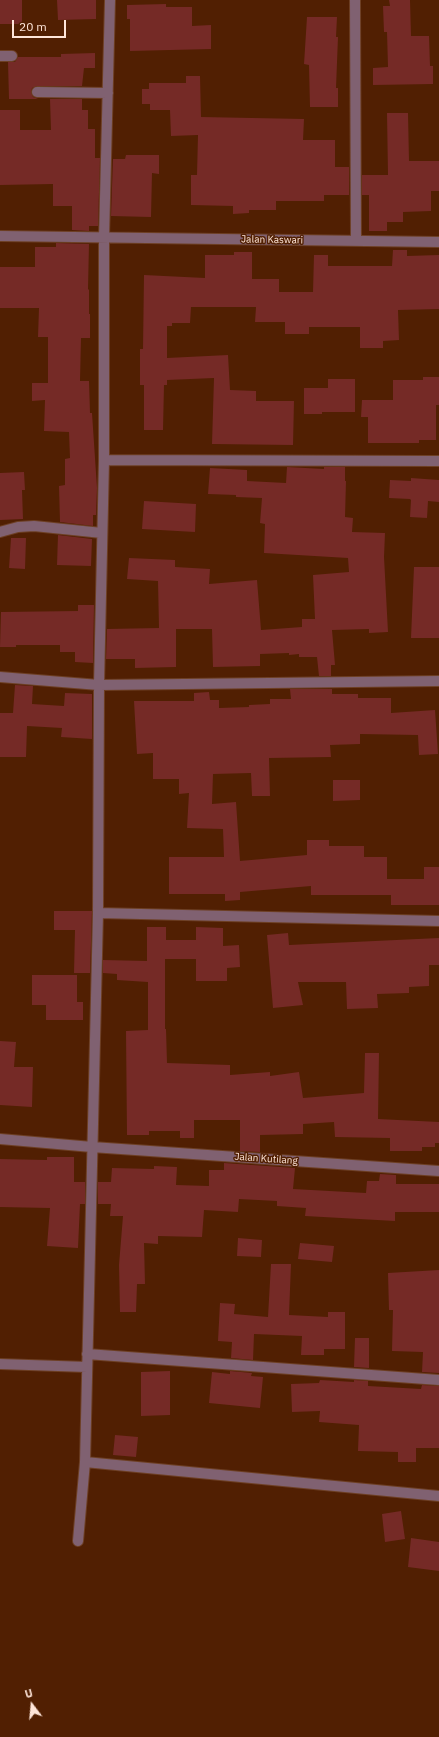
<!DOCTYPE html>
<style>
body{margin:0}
#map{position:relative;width:439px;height:1737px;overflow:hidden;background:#511f02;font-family:"IBM Plex Sans",sans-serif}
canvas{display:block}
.north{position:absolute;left:12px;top:1685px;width:40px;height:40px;-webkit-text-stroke:3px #511f02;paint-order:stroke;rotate:344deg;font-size:11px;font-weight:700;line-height:16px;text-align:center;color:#fee5d9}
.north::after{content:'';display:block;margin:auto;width:14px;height:18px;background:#fee5d9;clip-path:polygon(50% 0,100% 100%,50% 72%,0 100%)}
.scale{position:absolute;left:12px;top:20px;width:54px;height:18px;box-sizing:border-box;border:2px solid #fee5d9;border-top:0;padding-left:5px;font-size:12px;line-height:14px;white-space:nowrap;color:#fee5d9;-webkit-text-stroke:3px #511f02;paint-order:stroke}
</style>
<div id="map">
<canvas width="439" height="1737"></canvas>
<div class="north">U</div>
<div class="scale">20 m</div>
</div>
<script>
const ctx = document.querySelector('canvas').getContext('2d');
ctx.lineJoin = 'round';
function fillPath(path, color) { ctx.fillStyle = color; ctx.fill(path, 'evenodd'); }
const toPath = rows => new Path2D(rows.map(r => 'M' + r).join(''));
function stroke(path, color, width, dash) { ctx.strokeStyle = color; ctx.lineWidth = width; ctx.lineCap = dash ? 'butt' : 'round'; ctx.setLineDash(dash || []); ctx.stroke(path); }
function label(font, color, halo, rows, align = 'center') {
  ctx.font = font + ' "IBM Plex Sans",sans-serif'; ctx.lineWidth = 3; ctx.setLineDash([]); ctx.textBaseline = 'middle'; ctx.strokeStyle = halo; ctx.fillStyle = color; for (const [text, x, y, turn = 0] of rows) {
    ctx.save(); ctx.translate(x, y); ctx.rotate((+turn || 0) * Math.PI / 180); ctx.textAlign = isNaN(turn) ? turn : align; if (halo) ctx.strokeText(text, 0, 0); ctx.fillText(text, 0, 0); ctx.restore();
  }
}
fillPath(toPath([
 [0,0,22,0,22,24,0,24],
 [57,0,96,0,96,19,58,20],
 [389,0,410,0,411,36,429,36,430,66,433,66,433,84,373,85,373,68,388,67,387,32,384,32,383,6,390,6],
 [166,4,166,7,192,7,192,26,211,25,211,49,130,51,130,19,127,19,127,5],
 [307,17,337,17,336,37,338,37,336,88,338,88,338,107,310,107,309,65,304,64],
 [95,53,95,68,84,68,82,86,37,86,32,88,31,92,33,97,38,99,9,99,8,62,15,62,18,57,61,57,61,54],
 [186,76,200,76,201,117,304,119,303,140,335,140,335,167,349,167,349,195,324,195,324,201,276,201,276,210,249,210,249,213,233,214,233,206,191,205,191,175,197,175,198,135,171,136,170,110,150,110,150,104,142,104,142,89,149,89,149,83,186,83],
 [50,99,82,99,82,110,88,110,88,129,95,129,95,158,100,158,98,226,89,226,89,231,72,230,72,206,53,206,53,184,0,185,0,110,20,110,20,130,51,130],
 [387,113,408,113,409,161,439,161,439,191,431,191,431,211,403,212,403,222,387,222,387,231,369,231,369,195,362,195,362,175,388,175],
 [126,155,159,155,159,174,152,173,151,217,111,216,113,159,125,159],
 [56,243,89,244,88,289,89,290,89,314,90,314,90,338,81,338,80,381,89,381,90,413,92,413,97,488,96,515,93,515,93,526,60,522,59,486,65,485,65,459,70,458,69,432,44,431,45,400,32,401,32,383,48,383,48,337,38,337,39,308,0,308,0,267,35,267,35,247,56,247],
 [393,250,407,250,407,256,439,255,439,309,398,310,399,340,383,341,383,348,360,348,360,327,309,327,309,334,285,334,285,322,255,322,256,307,191,307,190,323,172,323,172,326,167,326,167,358,228,355,230,390,256,391,256,401,294,401,293,445,212,444,214,378,167,380,167,385,164,385,163,430,144,430,144,385,140,385,140,349,143,349,144,275,205,278,205,255,234,255,234,252,252,252,252,279,279,279,279,292,313,292,314,255,328,255,328,266,392,266],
 [423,377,439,377,439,405,436,405,436,440,419,440,419,443,368,443,368,417,361,417,362,400,393,400,393,380,423,380],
 [328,379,355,379,355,412,322,412,322,414,304,414,304,388,328,388],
 [287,467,324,469,324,467,345,467,345,481,346,481,345,517,353,518,352,532,385,533,384,557,388,632,369,633,369,629,332,630,335,665,331,665,331,676,319,676,317,657,299,657,299,654,289,655,289,653,260,654,260,666,213,667,212,629,176,629,176,667,135,668,135,659,106,659,107,629,159,628,158,581,127,579,129,558,175,560,175,567,210,569,209,584,257,580,261,630,302,627,302,619,315,619,313,575,349,572,348,558,264,553,265,524,260,523,262,498,236,497,236,495,208,494,210,468,247,470,247,481,286,483],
 [24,472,25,490,22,490,23,519,0,520,0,473],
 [411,478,439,480,439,502,428,501,427,518,410,517,411,500,410,499,389,498,390,480,411,481],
 [144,501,196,504,195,532,142,529],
 [58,535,92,539,91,566,57,565],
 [11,538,26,538,25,569,9,568],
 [414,567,439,567,439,638,411,638],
 [78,605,94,605,93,663,75,662,75,652,60,652,60,645,16,645,16,647,0,647,1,612,78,611],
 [15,685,33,686,32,704,64,706,65,693,92,694,92,739,61,737,62,728,27,726,26,757,0,757,0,713,13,713],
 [290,689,332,689,332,694,358,694,358,698,391,698,391,713,435,710,438,754,419,755,418,735,360,734,360,744,330,745,331,757,269,758,270,796,252,796,251,773,213,774,212,804,236,802,240,861,307,855,307,840,329,840,329,846,364,846,364,857,387,857,387,879,424,879,424,867,439,867,439,905,391,905,391,895,311,895,311,886,240,892,240,900,225,901,225,894,169,894,169,857,224,857,223,829,187,828,189,793,179,794,179,779,153,779,153,753,137,754,134,701,194,701,194,693,209,692,210,700,219,700,219,708,249,707,249,705,270,704,270,699,291,699],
 [333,780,360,780,360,800,333,801],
 [54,911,92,911,90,973,74,973,75,930,54,930],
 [147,927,166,927,166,940,196,940,196,927,223,928,223,946,239,945,240,967,227,968,227,981,196,981,196,959,165,959,165,1029,166,1029,167,1063,230,1065,230,1075,270,1072,270,1076,299,1072,303,1098,364,1093,365,1053,379,1053,378,1119,439,1122,439,1143,435,1143,435,1147,422,1147,422,1151,390,1151,390,1138,335,1137,334,1122,303,1124,303,1134,260,1135,260,1152,240,1151,240,1120,194,1120,194,1138,180,1138,180,1131,149,1131,149,1135,127,1135,126,1031,148,1030,148,982,117,980,117,974,103,973,103,960,147,961],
 [288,933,289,945,439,938,439,965,429,965,429,986,409,987,409,993,377,994,378,1008,347,1009,346,982,298,982,303,1005,273,1008,267,935],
 [32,975,77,975,77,1002,83,1002,83,1020,46,1020,46,1005,32,1005],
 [0,1041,16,1042,14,1067,33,1067,32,1107,0,1105],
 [47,1157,74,1157,74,1182,85,1182,85,1204,80,1204,78,1248,47,1246,50,1208,0,1207,0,1159,47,1160],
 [224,1163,295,1168,293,1189,366,1193,367,1181,379,1181,380,1174,396,1175,396,1184,439,1184,439,1212,395,1212,395,1221,305,1216,306,1208,277,1206,277,1201,239,1199,238,1212,204,1210,202,1237,158,1236,158,1244,144,1243,145,1284,137,1284,136,1312,120,1312,119,1265,123,1216,110,1216,111,1204,98,1204,98,1182,111,1182,112,1168,154,1169,154,1166,177,1167,176,1185,209,1186,209,1170,224,1170],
 [238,1238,262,1240,261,1257,237,1256],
 [300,1243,334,1246,332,1262,298,1259],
 [271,1264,291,1264,289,1315,328,1317,328,1312,345,1312,345,1349,324,1349,324,1355,301,1355,302,1336,254,1334,253,1360,231,1358,232,1342,218,1341,220,1303,235,1304,234,1314,268,1317],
 [439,1270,439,1373,422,1372,423,1352,392,1351,393,1310,389,1310,388,1273],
 [355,1338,369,1338,369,1368,354,1367],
 [170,1371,170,1415,141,1416,141,1372],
 [230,1371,252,1373,251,1376,263,1377,260,1408,209,1403,212,1372,230,1374],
 [320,1380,354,1382,354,1380,368,1381,368,1386,421,1389,422,1385,439,1386,439,1448,416,1448,416,1462,398,1462,398,1452,358,1451,359,1425,319,1422,320,1411,292,1412,291,1384,319,1383],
 [115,1435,138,1437,136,1457,113,1455],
 [401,1511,405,1539,385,1542,382,1514],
 [411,1538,439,1542,439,1571,408,1567]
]), '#752a26');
const street = toPath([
 [355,0,356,241],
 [0,56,12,56],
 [37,92,108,93],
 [0,236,439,242],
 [104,460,439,461],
 [0,532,18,527,34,526,102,533],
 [0,677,99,685,439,681],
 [98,913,439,921],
 [0,1139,92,1147,439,1171],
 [87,1354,439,1380],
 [0,1364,87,1367],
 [85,1462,439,1496],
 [78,1541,85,1462,98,913,99,685,104,460,104,238,110,0]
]);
stroke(street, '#6d3f24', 12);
stroke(street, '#806171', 10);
label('10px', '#fee5d9', '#511f02', [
 ["Jalan Kaswari",272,240,1],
 ["Jalan Kutilang",266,1159,4]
]);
</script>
